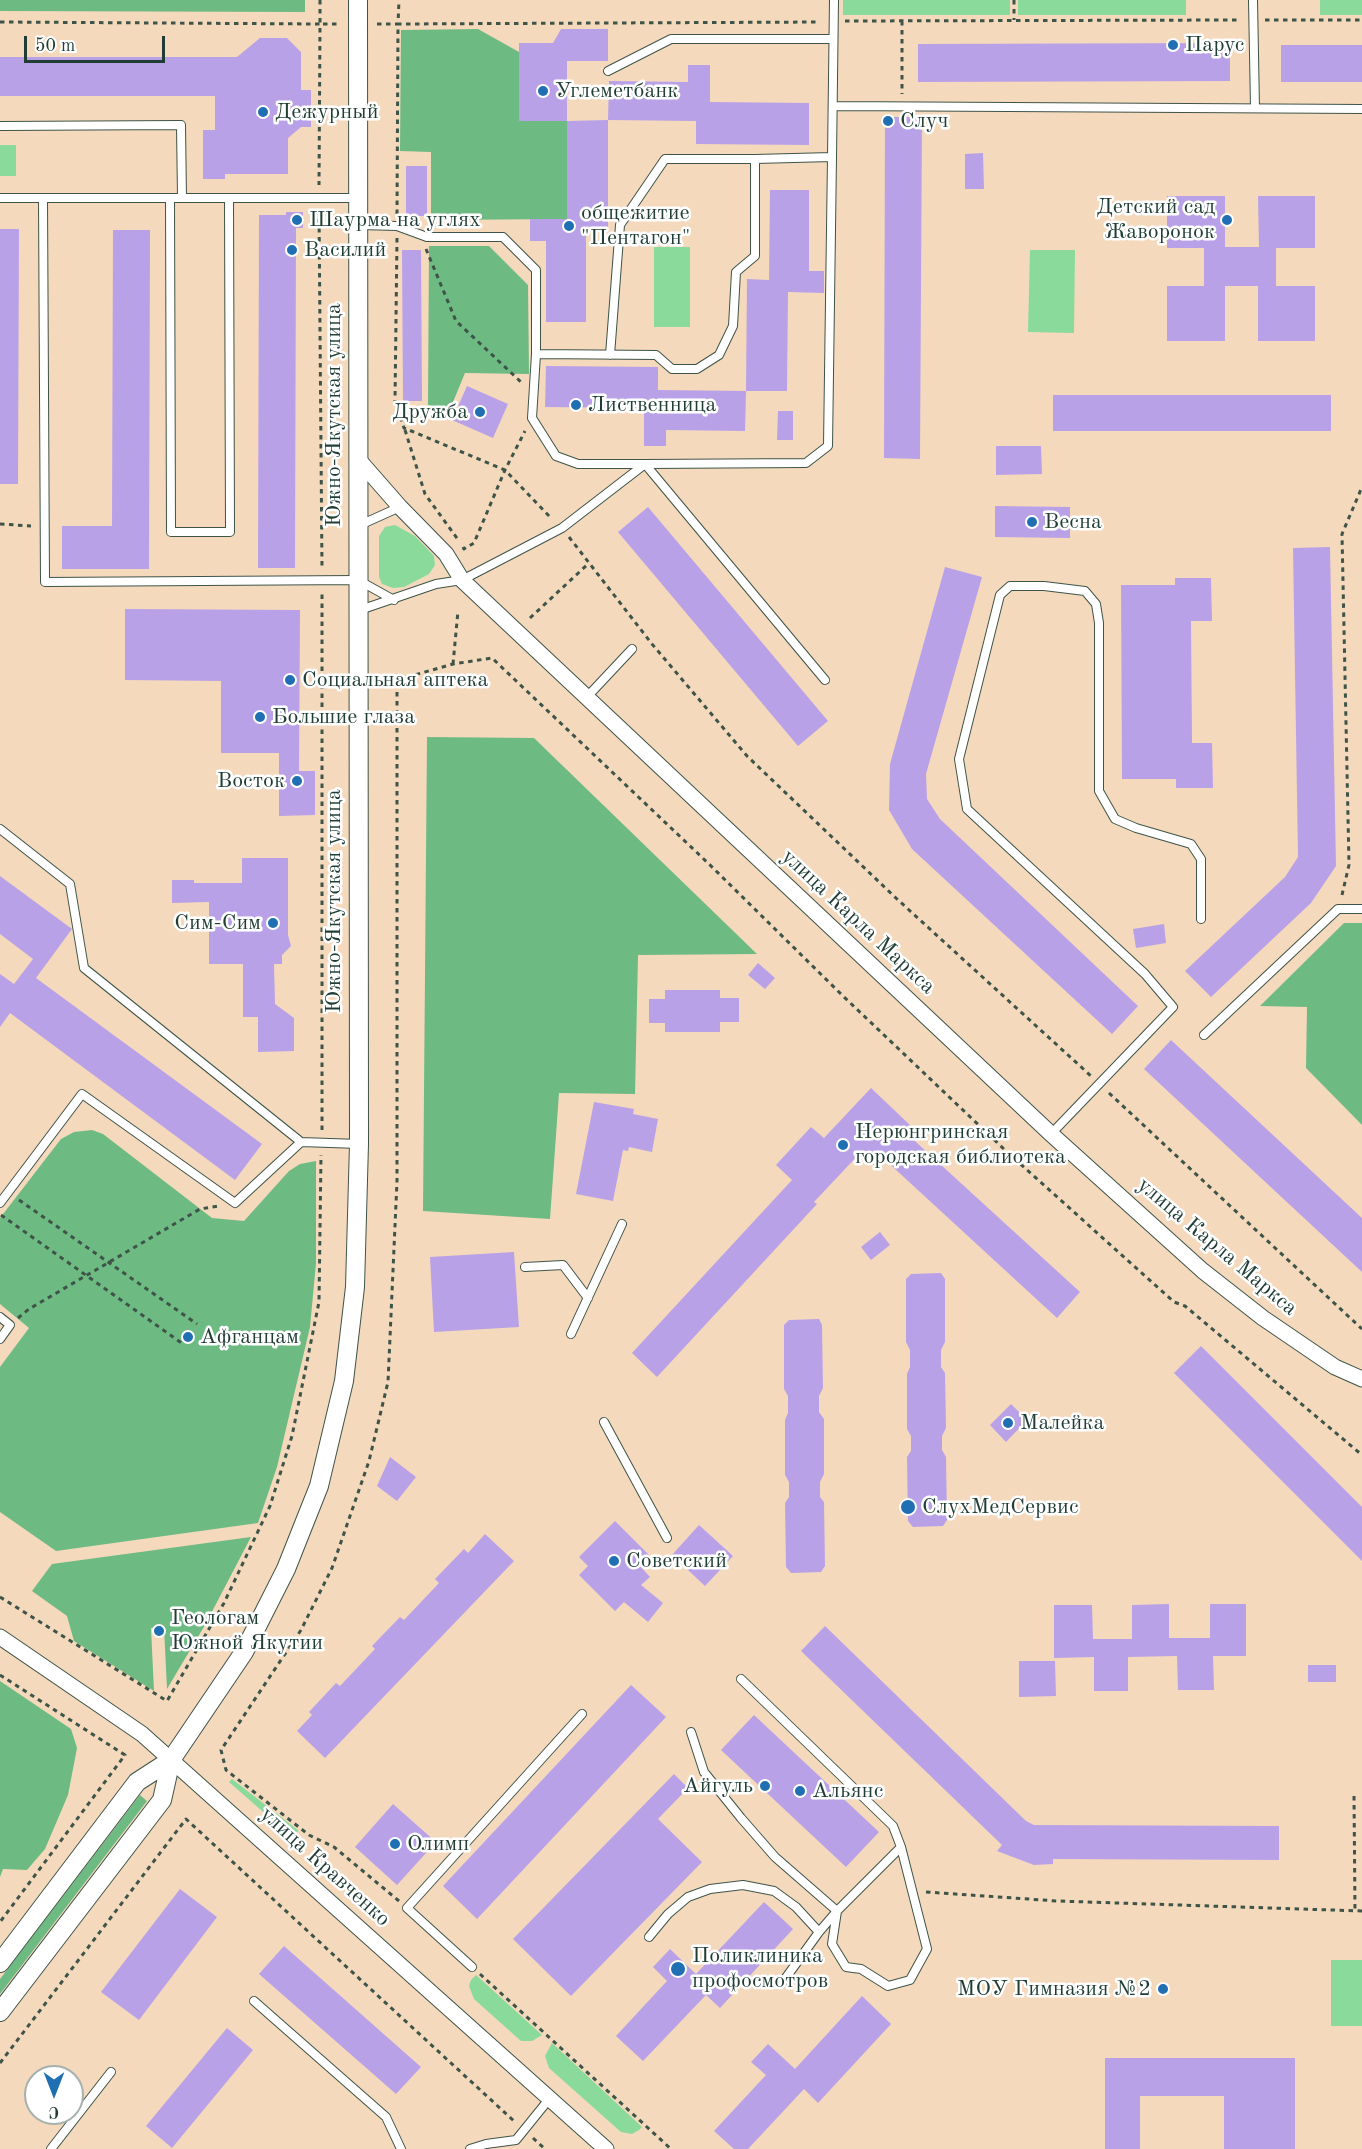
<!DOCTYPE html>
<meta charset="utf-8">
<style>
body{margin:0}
#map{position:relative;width:1362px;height:2149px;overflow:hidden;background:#f4d9bc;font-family:"Old Standard TT",serif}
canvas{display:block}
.north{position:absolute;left:24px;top:2065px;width:60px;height:60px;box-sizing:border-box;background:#fff;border:2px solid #a5b1ae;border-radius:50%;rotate:180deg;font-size:16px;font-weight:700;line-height:24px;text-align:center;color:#1f3d34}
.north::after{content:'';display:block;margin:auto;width:21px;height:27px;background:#1f6fb2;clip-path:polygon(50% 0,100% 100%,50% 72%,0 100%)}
.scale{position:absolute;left:24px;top:36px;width:141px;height:27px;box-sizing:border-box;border:3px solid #1f3d34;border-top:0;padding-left:8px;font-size:18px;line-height:21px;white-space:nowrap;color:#1f3d34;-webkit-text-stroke:4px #fff;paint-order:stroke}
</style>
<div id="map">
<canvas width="1362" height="2149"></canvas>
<div class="north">С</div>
<div class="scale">50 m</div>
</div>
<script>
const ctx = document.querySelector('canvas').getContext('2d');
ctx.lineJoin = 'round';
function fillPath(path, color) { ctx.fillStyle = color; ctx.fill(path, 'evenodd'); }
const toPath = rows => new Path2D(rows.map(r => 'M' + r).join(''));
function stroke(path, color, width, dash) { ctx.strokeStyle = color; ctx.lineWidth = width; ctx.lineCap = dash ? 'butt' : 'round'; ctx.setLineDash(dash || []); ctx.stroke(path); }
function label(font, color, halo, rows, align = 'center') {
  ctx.font = font + ' "Old Standard TT",serif'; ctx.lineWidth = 5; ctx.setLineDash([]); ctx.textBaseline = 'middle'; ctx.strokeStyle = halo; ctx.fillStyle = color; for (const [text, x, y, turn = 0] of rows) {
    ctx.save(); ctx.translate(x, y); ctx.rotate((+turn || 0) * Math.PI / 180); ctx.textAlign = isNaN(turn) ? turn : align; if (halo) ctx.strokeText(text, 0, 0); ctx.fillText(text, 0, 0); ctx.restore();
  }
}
fillPath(toPath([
 [843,0,1010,0,1010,15,843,15],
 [1018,0,1186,0,1186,15,1018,15],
 [1320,0,1362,0,1362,15,1320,15],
 [0,145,16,145,16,176,0,176],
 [654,247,690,247,690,327,654,327],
 [1030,250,1075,250,1074,333,1028,332],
 [395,525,415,536,434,556,435,565,429,574,404,587,393,588,382,584,379,577,379,536,385,527],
 [232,1779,299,1831,292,1833,285,1831,229,1782],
 [1331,1960,1362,1960,1362,2026,1331,2026],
 [476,1975,542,2035,532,2041,521,2041,474,1999,469,1986,471,1980],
 [552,2043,642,2127,639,2130,632,2134,621,2132,549,2068,545,2056]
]), '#89da9b');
fillPath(toPath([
 [0,0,305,0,305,12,0,11],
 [478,29,519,52,519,120,567,121,567,219,431,220,431,152,400,151,401,30],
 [429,246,489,246,528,285,529,374,465,373,448,414,428,405],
 [427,737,534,738,757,954,638,955,635,1094,559,1093,550,1219,423,1211],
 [1344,923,1362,923,1362,1125,1306,1068,1307,1007,1260,1006],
 [92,1130,103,1134,212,1218,244,1221,289,1171,300,1164,316,1161,316,1263,310,1327,277,1467,258,1523,56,1551,0,1512,0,1367,29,1328,0,1304,0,1218,61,1139,74,1132],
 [251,1537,205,1625,167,1689,164,1627,151,1628,154,1691,74,1641,67,1616,32,1591,52,1564],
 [0,1681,71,1729,77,1748,68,1795,45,1849,27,1870,3,1869,0,1877],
 [140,1795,147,1801,0,1994,0,1979]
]), '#6eba83');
fillPath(toPath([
 [561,29,608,29,608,61,567,61,567,121,519,121,519,43,553,43],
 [260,38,287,38,301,52,301,90,311,90,311,127,301,127,288,138,288,174,225,174,225,179,203,179,203,130,215,130,215,96,0,96,0,57,237,57],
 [1230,43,1230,81,918,82,918,44],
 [1281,45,1362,45,1362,82,1281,82],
 [688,65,710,65,710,102,809,103,809,145,696,144,696,121,608,120,609,81,688,82],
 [885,117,922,117,920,459,884,458],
 [608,120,608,232,586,232,586,322,546,322,546,241,530,241,530,219,567,219,567,121],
 [983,153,984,189,965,189,965,154],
 [406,166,427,166,427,216,406,216],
 [770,190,809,190,809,271,824,271,824,293,788,292,787,391,746,391,747,279,769,280],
 [1167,196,1225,196,1225,247,1259,247,1258,196,1315,196,1315,248,1276,248,1276,286,1315,286,1315,341,1258,341,1258,286,1225,286,1225,341,1167,341,1167,286,1204,286,1204,248,1167,248],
 [286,212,303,212,303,228,296,228,295,568,258,568,259,215,286,215],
 [0,229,19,229,18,484,0,484],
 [113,230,150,230,149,569,62,569,62,526,112,526],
 [402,250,421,250,422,401,403,401],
 [546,366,658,367,658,390,746,391,745,431,666,430,666,446,644,446,644,408,545,407],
 [467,386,508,404,493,438,452,420],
 [1053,395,1331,395,1331,431,1053,431],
 [778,411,793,411,793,440,777,440],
 [996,446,1041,446,1042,474,996,475],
 [995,506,1070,507,1070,538,995,537],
 [648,507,828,721,798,746,618,532],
 [1330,547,1336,866,1311,903,1211,997,1185,971,1285,877,1298,857,1293,548],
 [945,567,982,577,926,774,927,799,940,819,1138,1006,1112,1034,912,849,889,810,890,764],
 [1175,578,1211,578,1212,621,1191,621,1192,743,1212,743,1213,788,1176,788,1176,779,1122,779,1121,585,1175,585],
 [125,609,300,610,299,771,315,771,315,815,279,816,279,753,221,753,221,681,125,680],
 [242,858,288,858,288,935,291,946,282,955,282,964,274,964,275,1004,294,1018,294,1051,258,1052,258,1017,243,1017,243,964,209,964,209,902,172,903,172,880,194,880,194,883,242,883],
 [0,876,72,929,36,978,262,1144,235,1180,10,1013,0,1027,0,974,14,984,33,959,0,934],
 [1164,924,1166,943,1136,948,1133,929],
 [758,963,775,978,765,989,748,975],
 [665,990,720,990,720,998,739,998,739,1022,720,1022,720,1032,665,1032,665,1023,649,1023,649,999,665,999],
 [1171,1040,1362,1218,1362,1272,1144,1069],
 [871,1088,911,1126,905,1132,1080,1292,1057,1318,882,1157,874,1165,861,1152,814,1202,817,1204,657,1377,632,1353,792,1180,776,1165,811,1127,824,1138],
 [594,1102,634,1109,633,1114,658,1119,652,1152,629,1147,628,1151,623,1150,613,1201,576,1194],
 [880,1232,890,1245,871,1260,861,1247],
 [514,1252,519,1327,434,1332,430,1257],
 [941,1273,945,1279,945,1342,941,1350,941,1367,945,1373,946,1428,942,1436,942,1450,946,1457,947,1520,943,1526,913,1527,908,1521,907,1457,911,1451,911,1436,907,1429,907,1374,910,1367,910,1350,906,1342,906,1279,911,1274],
 [819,1319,822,1325,823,1388,819,1396,819,1412,824,1419,824,1474,820,1482,820,1497,824,1502,825,1566,821,1572,791,1573,786,1567,785,1503,789,1497,789,1482,785,1475,785,1420,788,1413,788,1396,784,1389,784,1325,789,1320],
 [1201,1346,1362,1507,1362,1561,1174,1373],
 [1011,1404,1027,1420,1006,1442,990,1425],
 [390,1457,416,1477,397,1501,377,1486],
 [615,1521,650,1556,640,1566,650,1577,641,1585,663,1603,648,1622,624,1602,615,1611,579,1575,588,1566,579,1557],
 [699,1525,733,1556,705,1586,672,1555],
 [485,1534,514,1561,325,1758,297,1731,312,1715,309,1712,336,1683,340,1686,375,1649,372,1646,400,1617,404,1620,439,1583,435,1579,464,1549,468,1553],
 [1169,1604,1169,1638,1210,1638,1210,1604,1246,1604,1246,1656,1213,1656,1214,1690,1178,1690,1177,1656,1128,1657,1128,1691,1094,1691,1094,1657,1054,1658,1054,1605,1092,1605,1093,1639,1132,1639,1132,1605],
 [825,1626,1026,1821,1034,1825,1279,1826,1279,1860,1053,1859,1053,1864,1034,1865,997,1851,1002,1845,801,1651],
 [1019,1661,1055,1661,1056,1696,1019,1697],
 [1308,1665,1336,1665,1336,1682,1308,1682],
 [631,1685,666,1717,477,1919,443,1886],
 [754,1715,879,1832,846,1867,721,1750],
 [674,1774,688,1788,658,1819,702,1862,571,1996,513,1939],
 [393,1804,436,1842,397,1885,355,1847],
 [180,1889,217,1917,139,2020,101,1992],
 [764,1902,793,1929,720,2008,706,1995,643,2061,616,2036,667,1981,653,1967,670,1949,696,1974],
 [284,1946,421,2067,396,2094,259,1974],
 [862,1996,891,2024,818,2103,804,2089,748,2149,734,2149,714,2131,766,2075,751,2062,768,2044,795,2069],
 [227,2028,253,2050,172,2148,146,2126],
 [1105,2058,1295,2058,1295,2149,1224,2149,1224,2096,1140,2096,1140,2149,1105,2149]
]), '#b9a1e8');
const service = toPath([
 [1253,0,1255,108],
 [608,71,671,39,833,39],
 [833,106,1362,109],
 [0,126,181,125,182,198],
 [0,198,43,198],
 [170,198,171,532,230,532,229,198],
 [358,198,43,198,45,582,358,580,394,600],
 [359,225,397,226,427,237,503,237,536,270,536,354,656,355,672,369,697,369,719,355,733,326,736,272,755,256,755,159,832,157,834,0],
 [536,354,532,418,556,456,578,464,645,464,825,680],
 [610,355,620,225,665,159,755,159],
 [360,525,400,507],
 [360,610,436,584,462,580,562,528,645,464,806,463,828,446,832,157],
 [586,698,632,649],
 [0,829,70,884,84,968,301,1142,359,1144],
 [1204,1035,1338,909,1362,909],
 [1051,1134,1173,1007,1145,974,967,809,959,759,1000,595,1010,586,1044,586,1085,591,1096,604,1099,623,1099,791,1115,819,1136,828,1191,844,1201,859,1201,919],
 [0,1203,82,1094,235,1203,301,1142],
 [525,1267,563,1265,588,1298],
 [0,1317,10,1325,0,1339],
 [571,1334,622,1224],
 [604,1422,667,1538],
 [741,1679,893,1826,901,1847,837,1911,819,1932,782,1983],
 [691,1732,704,1772,741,1818,775,1857,837,1911,832,1944,846,1967,861,1969,888,1986,910,1980,927,1949,901,1847],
 [649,1937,668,1914,688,1897,710,1889,743,1885,774,1891,796,1907,819,1932],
 [472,1967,407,1908,582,1714],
 [254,2001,386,2117,401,2149],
 [51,2149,111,2072],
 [470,2149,486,2144,516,2140,550,2098]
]);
const minor = toPath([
 [358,459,400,507,446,554,462,580,1051,1134,1203,1271,1263,1318,1335,1367,1362,1379],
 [0,1637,142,1734,606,2149]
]);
const tertiary = toPath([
 [0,1963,137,1782,171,1760,244,1652,286,1569,319,1486,344,1381,355,1287,359,1144,358,0],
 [0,2012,162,1800,171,1760]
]);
stroke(service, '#3f5448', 10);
stroke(minor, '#3f5448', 17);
stroke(tertiary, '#3f5448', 20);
stroke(toPath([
 [320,0,320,24,339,24],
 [1014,0,1014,20],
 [1265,20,1362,20],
 [845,21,1240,20],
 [902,21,902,94],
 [0,22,320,24,319,185],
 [377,24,398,24,399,0],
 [319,210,322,569],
 [397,214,398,24,820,22],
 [397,238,395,401,404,428,505,470,552,519],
 [426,249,456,321,521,382],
 [405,430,425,494,459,541],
 [0,524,31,526],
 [569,537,652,644,747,756,897,899,1091,1076],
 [463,547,464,549,474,543,505,470,525,431],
 [530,618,589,563],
 [453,664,458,611],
 [1342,895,1349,865,1342,534,1362,487],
 [1109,1093,1362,1329],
 [322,1130,322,594],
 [19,1200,197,1324],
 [1,1215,183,1344],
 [18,1318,29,1309,200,1209,218,1206],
 [0,1597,167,1701,224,1603,270,1506,292,1436,319,1302,321,1155],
 [0,1675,125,1755,0,1922],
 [1354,1796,1355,1911],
 [926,1892,1057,1901,1362,1911],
 [399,1901,334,1847,309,1835,226,1770,221,1750,301,1630,332,1568,369,1461,388,1382,397,1181,397,680,453,664,492,658,709,864,843,996,1006,1151,1174,1302,1185,1306,1362,1455],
 [480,1974,671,2149],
 [0,2063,186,1819,515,2122],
 [533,2138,545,2149]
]), '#3f5448', 3, [4.5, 4.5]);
stroke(service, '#fff', 8);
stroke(minor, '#fff', 15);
stroke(tertiary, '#fff', 18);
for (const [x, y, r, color] of [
 [1173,45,6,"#1f6fb2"],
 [543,91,6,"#1f6fb2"],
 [263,112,6,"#1f6fb2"],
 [888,121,6,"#1f6fb2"],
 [297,220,6,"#1f6fb2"],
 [1227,220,6,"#1f6fb2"],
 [569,226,6,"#1f6fb2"],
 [292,250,6,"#1f6fb2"],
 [576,405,6,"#1f6fb2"],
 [480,412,6,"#1f6fb2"],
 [1032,522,6,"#1f6fb2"],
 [290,680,6,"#1f6fb2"],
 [260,717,6,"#1f6fb2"],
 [297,781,6,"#1f6fb2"],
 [273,923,6,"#1f6fb2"],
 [843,1145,6,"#1f6fb2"],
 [188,1337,6,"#1f6fb2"],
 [1008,1423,6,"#1f6fb2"],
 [908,1507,8,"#1f6fb2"],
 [614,1561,6,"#1f6fb2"],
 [159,1631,6,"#1f6fb2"],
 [765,1786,6,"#1f6fb2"],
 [800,1791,6,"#1f6fb2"],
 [395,1844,6,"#1f6fb2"],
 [678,1969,8,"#1f6fb2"],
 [1163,1989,6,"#1f6fb2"]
]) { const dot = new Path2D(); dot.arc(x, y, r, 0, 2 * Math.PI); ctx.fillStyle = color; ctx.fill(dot); stroke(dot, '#fff', 2); }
label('22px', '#1f3d34', '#fff', [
 ["Парус",1185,45],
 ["Углеметбанк",555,91],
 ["Дежурный",275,112],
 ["Случ",900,121],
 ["Детский сад",1215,207,"right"],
 ["Жаворонок",1215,232,"right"],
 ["общежитие",581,213],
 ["\"Пентагон\"",581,238],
 ["Шаурма на углях",309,220],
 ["Василий",304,250],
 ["Лиственница",588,405],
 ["Дружба",468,412,"right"],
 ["Весна",1044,522],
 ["Социальная аптека",302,680],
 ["Большие глаза",272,717],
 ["Восток",285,781,"right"],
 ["Сим-Сим",261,923,"right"],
 ["Нерюнгринская",855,1132],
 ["городская библиотека",855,1157],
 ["Афганцам",200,1337],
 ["Малейка",1020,1423],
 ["СлухМедСервис",922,1507],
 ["Советский",626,1561],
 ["Геологам",171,1618],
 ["Южной Якутии",171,1643],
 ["Айгуль",753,1786,"right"],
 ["Альянс",812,1791],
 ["Олимп",407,1844],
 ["Поликлиника",692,1956],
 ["профосмотров",692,1981],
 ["МОУ Гимназия №2",1151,1989,"right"]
], 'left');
label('22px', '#1f3d34', '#fff', [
 ["Южно-Якутская улица",334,415,-90],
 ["Южно-Якутская улица",334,901,-90],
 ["улица Карла Маркса",858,922,43],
 ["улица Карла Маркса",1217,1247,40],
 ["улица Кравченко",325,1867,42]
]);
</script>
